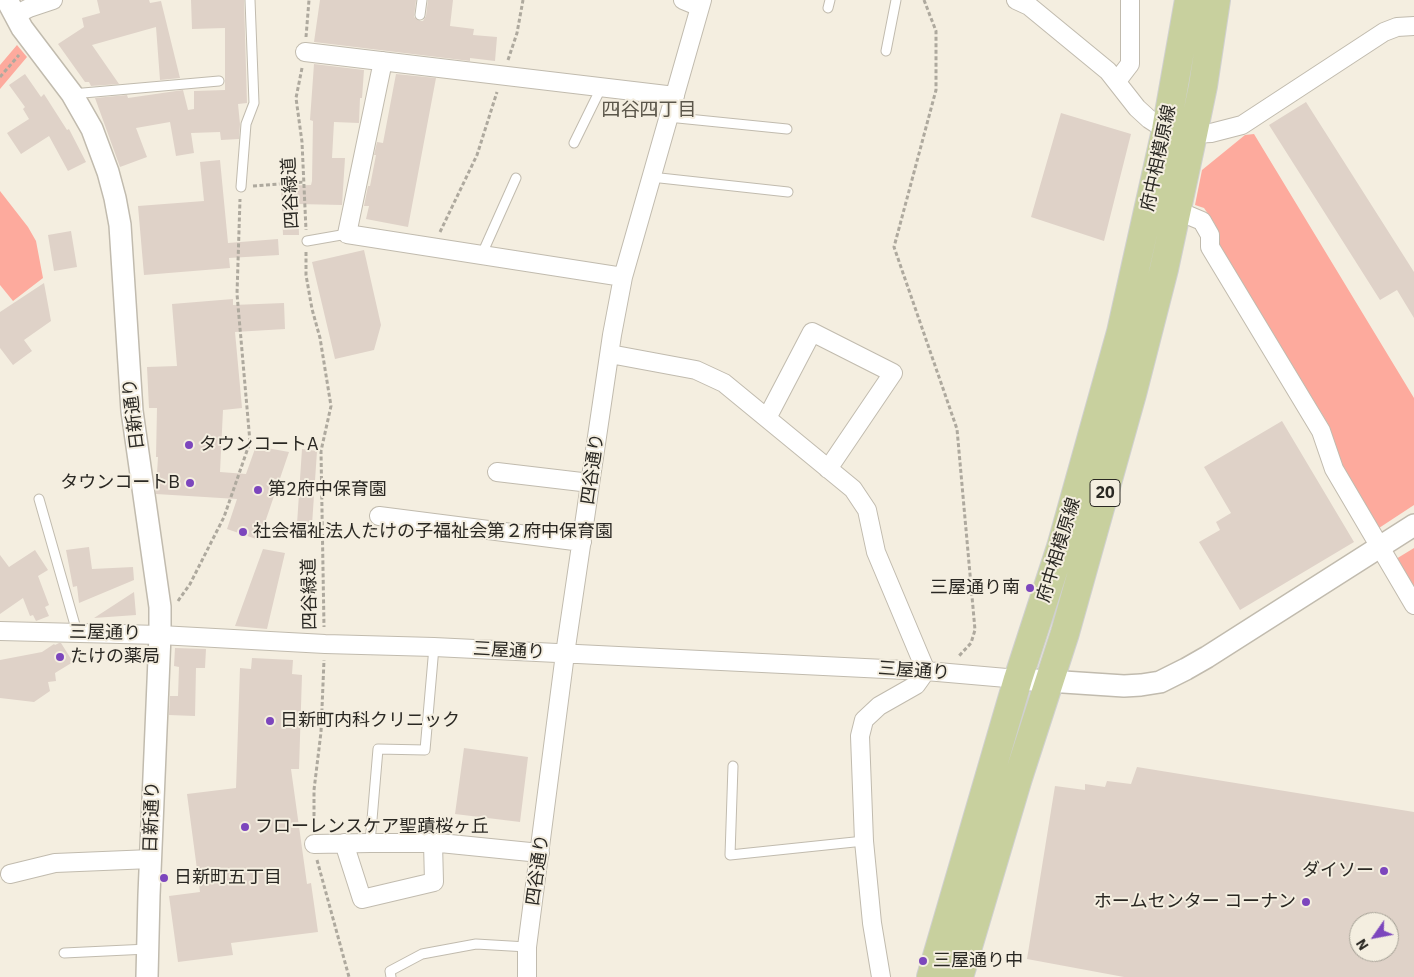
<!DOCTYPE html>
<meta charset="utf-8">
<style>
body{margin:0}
#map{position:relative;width:1414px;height:977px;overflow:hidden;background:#f4eee0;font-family:"IBM Plex Sans",sans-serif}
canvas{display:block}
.north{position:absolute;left:1349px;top:912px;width:50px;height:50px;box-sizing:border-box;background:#f4eee0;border:1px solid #a39f94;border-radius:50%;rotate:237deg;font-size:14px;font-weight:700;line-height:20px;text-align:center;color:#2a2823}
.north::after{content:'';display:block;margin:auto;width:18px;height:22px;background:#7c46bd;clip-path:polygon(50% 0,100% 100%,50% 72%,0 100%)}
</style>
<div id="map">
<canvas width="1414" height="977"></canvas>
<div class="north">N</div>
</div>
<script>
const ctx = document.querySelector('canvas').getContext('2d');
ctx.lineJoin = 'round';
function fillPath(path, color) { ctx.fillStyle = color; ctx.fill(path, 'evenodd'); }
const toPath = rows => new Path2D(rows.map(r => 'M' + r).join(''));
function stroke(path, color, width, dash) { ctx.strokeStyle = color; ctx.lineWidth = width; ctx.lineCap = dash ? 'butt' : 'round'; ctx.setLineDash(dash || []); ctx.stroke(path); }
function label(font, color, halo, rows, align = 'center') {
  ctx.font = font + ' "IBM Plex Sans","Noto Sans JP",sans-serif'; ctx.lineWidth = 4; ctx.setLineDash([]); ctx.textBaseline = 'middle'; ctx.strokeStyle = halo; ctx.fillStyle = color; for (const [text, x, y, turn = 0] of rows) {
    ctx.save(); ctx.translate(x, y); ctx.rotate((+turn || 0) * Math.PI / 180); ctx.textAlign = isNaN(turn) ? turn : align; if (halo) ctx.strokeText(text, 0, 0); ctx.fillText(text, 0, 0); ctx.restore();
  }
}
fillPath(toPath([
 [17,45,27,57,0,89,0,65],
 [1254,134,1414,398,1414,505,1379,528,1339,464,1328,424,1218,243,1215,224,1204,208,1195,205,1202,170,1245,135],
 [0,191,28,227,36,241,43,278,13,301,0,285],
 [1414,548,1414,588,1396,559]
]), '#fdaa9d');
fillPath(toPath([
 [97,0,149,0,150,3,161,1,180,78,160,80,156,27,92,45,119,84,91,86,89,82,85,82,58,44,84,27,82,18,100,13],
 [191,0,244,0,247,103,238,104,240,124,239,139,221,140,220,132,191,133,194,153,176,156,170,122,136,128,147,157,120,167,95,98,127,95,128,98,183,90,188,110,194,109,194,91,225,90,225,28,192,29],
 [320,0,416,0,414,17,420,21,423,21,426,16,428,0,453,0,450,26,474,29,473,35,497,37,495,61,470,58,470,61,314,42],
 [314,64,364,70,362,98,360,98,359,123,334,122,332,158,345,158,342,205,298,204,299,235,283,235,281,186,311,185,312,181,313,121,310,120],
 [25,74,41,97,44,94,67,130,69,129,86,162,68,171,49,136,21,154,7,133,29,119,23,109,25,107,9,85],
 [396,74,436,78,408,227,366,219,369,206,364,206,368,186,370,186,376,155,374,155,377,142,383,143],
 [1306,102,1414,272,1414,318,1397,290,1380,300,1269,125],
 [1061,113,1131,134,1104,241,1031,217],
 [220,160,228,243,278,239,279,255,229,258,230,268,144,275,138,206,204,201,200,162],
 [71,231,77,267,54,271,48,235],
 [364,250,381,325,374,350,335,359,312,262],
 [44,283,51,321,24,340,32,351,13,365,0,348,0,312],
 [233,299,233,305,284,303,285,329,235,332,242,408,223,410,220,472,246,474,256,446,289,452,259,540,227,529,237,499,156,494,156,490,158,457,156,457,157,408,149,408,147,367,177,366,172,304],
 [1282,421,1354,542,1240,610,1199,542,1220,530,1216,522,1231,513,1204,467],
 [302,449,317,451,312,525,297,524],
 [89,547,92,569,133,567,134,580,79,603,77,586,73,587,66,550],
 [263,549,285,553,267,629,235,626],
 [35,550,48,570,38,576,49,605,45,607,49,616,36,621,33,615,30,616,23,598,0,614,0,555,9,567],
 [134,592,136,615,94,618],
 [59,643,61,643,73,662,55,673,56,681,48,682,50,691,34,702,0,698,0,660,42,652,54,644,55,645],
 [175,648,206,649,205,668,196,668,195,716,169,715,170,696,178,696,179,667,174,666],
 [252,658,293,660,292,674,302,675,299,769,291,769,307,884,311,883,318,932,231,943,233,955,178,962,169,896,200,892,187,794,236,788,240,668,251,669],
 [464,748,528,757,520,822,455,814],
 [1137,767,1414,812,1414,977,1124,977,1027,959,1055,786,1085,790,1085,784,1105,787,1107,781,1131,784],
 [1359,922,1389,922,1389,952,1359,952]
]), '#dfd2c8');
const service = toPath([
 [828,8,830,0],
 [420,15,422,0],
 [886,51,896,0],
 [72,94,219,81],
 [668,117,787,129],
 [574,143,601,88],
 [651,177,788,192],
 [241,187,246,124,254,103,250,0],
 [307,241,347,234],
 [482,254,516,178],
 [39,499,77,632],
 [733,766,730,855,864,841],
 [370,843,378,749,425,750,434,647],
 [64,953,148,949],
 [391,977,390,971,422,954,476,944,527,947]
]);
const minor = toPath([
 [683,0,700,7],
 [1016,0,1029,6,1108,71,1137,108,1149,119,1166,130,1193,134,1211,133,1242,125,1384,32,1397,27,1414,26],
 [15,15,29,8,53,0],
 [305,52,675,96],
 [383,61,347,234,623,277],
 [1117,81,1130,64,1130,0],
 [1176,210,1202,221,1210,235,1210,247,1321,431,1334,469,1414,605],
 [610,354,696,370,724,383,853,489,867,510,876,552,926,671,916,685,879,706,864,720,860,736,864,841,872,923,881,977],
 [767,418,812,332,893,373,828,469],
 [497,472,590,483],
 [379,516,582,542],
 [0,631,160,635,325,644,434,647,926,671,1018,679],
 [344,843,362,899,434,882,433,843],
 [314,844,370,843,440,843,540,853],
 [10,874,55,863,151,859],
 [527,977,527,947,565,654,612,335,623,277,702,0]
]);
const tertiary = toPath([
 [7,0,22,28,72,94,92,129,108,172,115,198,120,225,132,411,160,607,160,635,149,895,147,977],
 [1018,679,1124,686,1141,685,1160,682,1186,669,1207,657,1414,525]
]);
const primary = toPath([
 [931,977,1018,679,1061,547,1121,332,1166,130,1189,0],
 [959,977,1018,778,1065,633,1132,394,1164,269,1193,134,1203,86,1216,0]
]);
stroke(service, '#c1bbae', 11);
stroke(minor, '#c1bbae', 20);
stroke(tertiary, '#c1bbae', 24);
stroke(primary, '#d0d0cf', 30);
stroke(toPath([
 [924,0,936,31,936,90,894,247,957,429,975,630,971,643,958,657],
 [306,37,309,0],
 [508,60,517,33,523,0],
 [302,68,296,98,302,142,306,230],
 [0,77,19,55],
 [253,186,304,182],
 [440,232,477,155,497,92],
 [306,252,306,275,312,309,320,338,331,406,321,451,324,627],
 [178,601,190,584,224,517,250,442,237,294,240,199],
 [314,829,314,790,321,732,324,660],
 [317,860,349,977]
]), '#aea99e', 3, [4, 2.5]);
stroke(service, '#fff', 9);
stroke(minor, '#fff', 18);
stroke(tertiary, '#fff', 21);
stroke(primary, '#c8d09e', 28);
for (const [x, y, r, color] of [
 [189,445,5,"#7c46bd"],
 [190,483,5,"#7c46bd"],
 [258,490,5,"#7c46bd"],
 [243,532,5,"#7c46bd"],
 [1030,588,5,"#7c46bd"],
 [60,657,5,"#7c46bd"],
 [270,721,5,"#7c46bd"],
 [245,827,5,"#7c46bd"],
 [1384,871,5,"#7c46bd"],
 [164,878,5,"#7c46bd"],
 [1306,902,5,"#7c46bd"],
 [923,961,5,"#7c46bd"]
]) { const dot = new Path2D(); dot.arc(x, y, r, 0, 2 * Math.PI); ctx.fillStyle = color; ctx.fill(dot); stroke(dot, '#f4eee0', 2); }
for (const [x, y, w] of [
 [1105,493,30]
]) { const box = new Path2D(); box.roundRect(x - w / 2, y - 13.5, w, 27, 4); ctx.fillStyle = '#f4eee0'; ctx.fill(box); stroke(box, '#2a2823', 1); }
label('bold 16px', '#2a2823', null, [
 ["20",1105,493]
]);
label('18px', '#2a2823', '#f4eee0', [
 ["府中相模原線",1159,158,-78],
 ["四谷緑道",291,193,-93],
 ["日新通り",134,414,-97],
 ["四谷通り",593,469,-82],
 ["府中相模原線",1059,550,-73],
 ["四谷緑道",310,594,-91],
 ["三屋通り",105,633,1],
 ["三屋通り",509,651,3],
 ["三屋通り",914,671,4],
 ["日新通り",152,817,-88],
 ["四谷通り",538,870,-82]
]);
label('18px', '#2a2823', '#f4eee0', [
 ["タウンコートA",199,445],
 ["タウンコートB",180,483,"right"],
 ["第2府中保育園",268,490],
 ["社会福祉法人たけの子福祉会第２府中保育園",253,532],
 ["三屋通り南",1020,588,"right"],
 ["たけの薬局",70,657],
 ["日新町内科クリニック",280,721],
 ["フローレンスケア聖蹟桜ヶ丘",255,827],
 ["ダイソー",1374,871,"right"],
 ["日新町五丁目",174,878],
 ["ホームセンター コーナン",1296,902,"right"],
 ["三屋通り中",933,961]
], 'left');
label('19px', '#5b564a', '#f4eee0', [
 ["四谷四丁目",649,111]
]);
</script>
